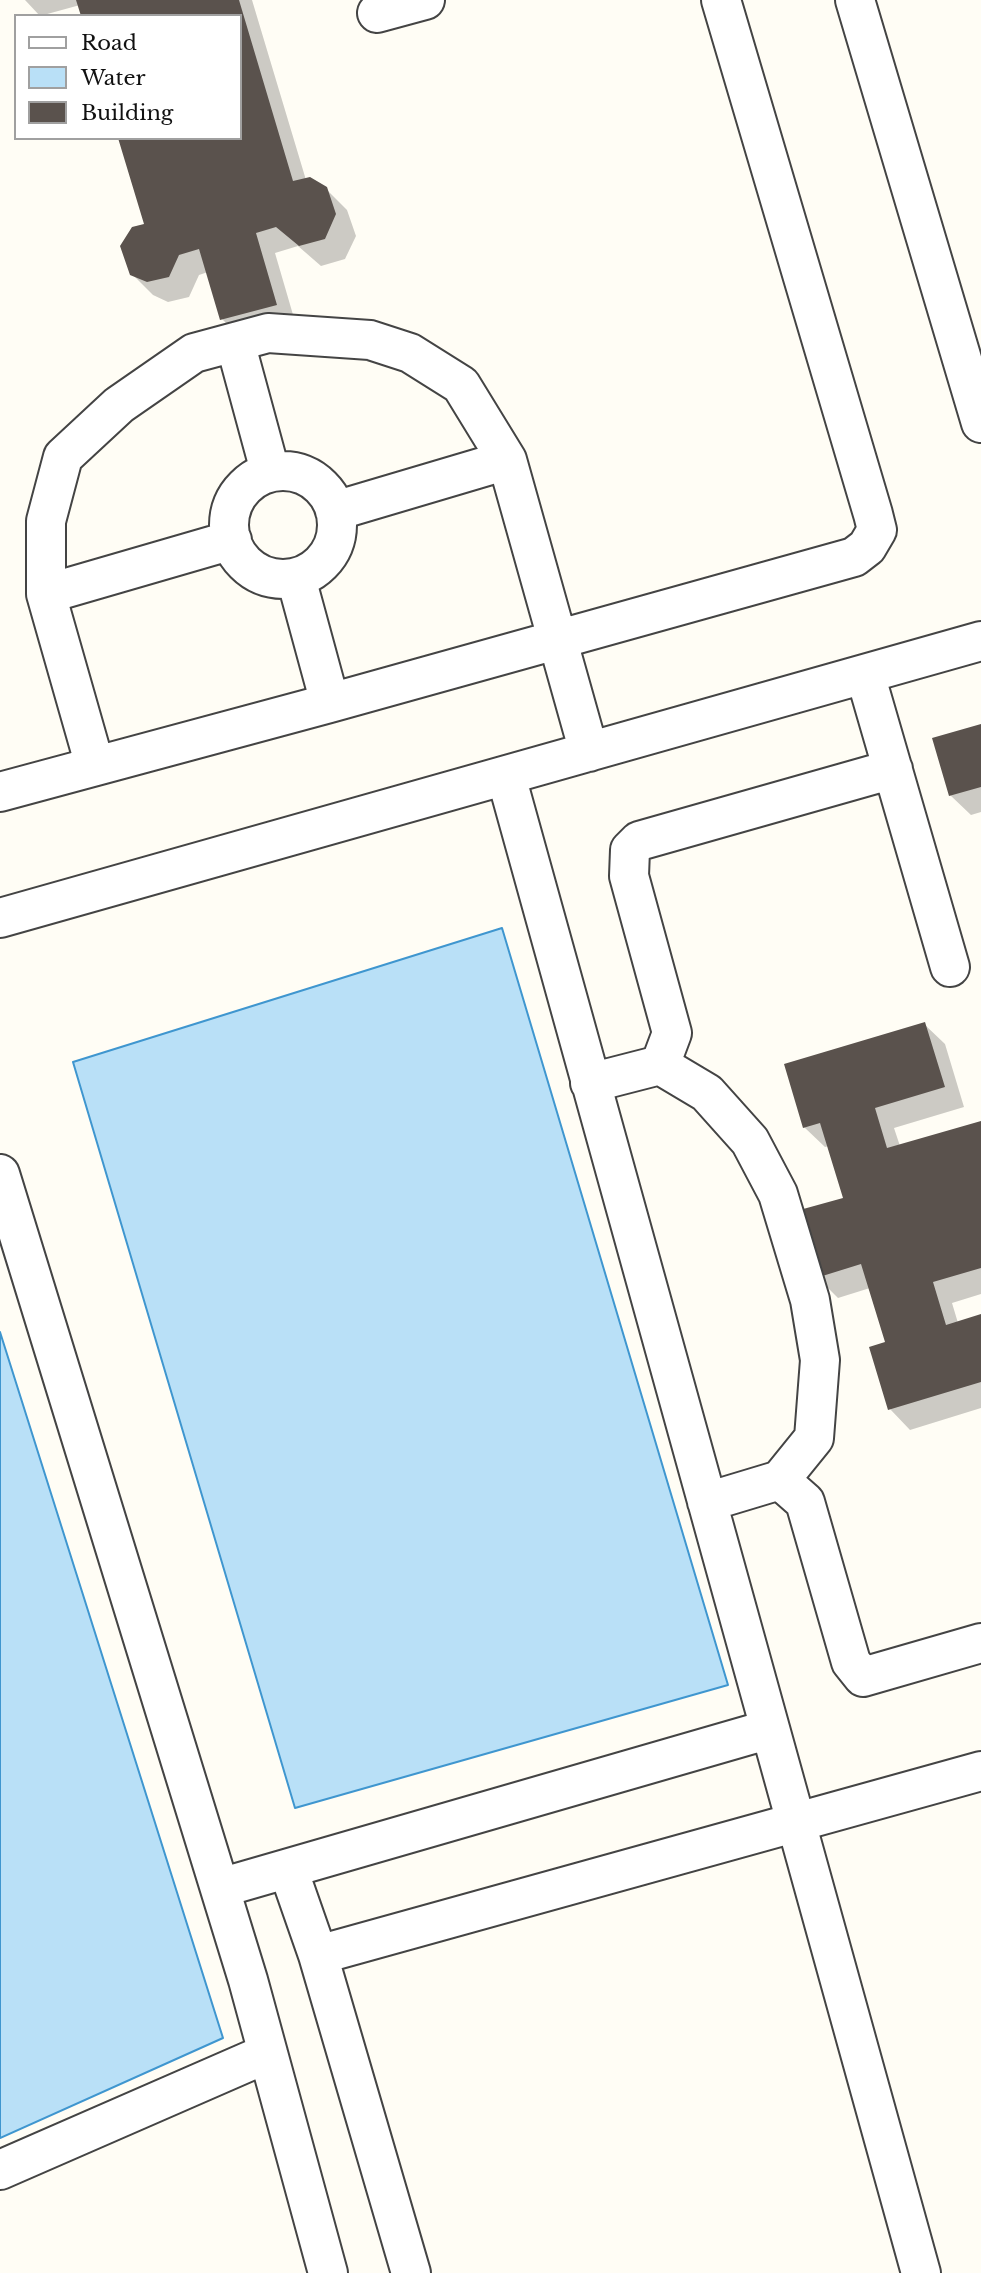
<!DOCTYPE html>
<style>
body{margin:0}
#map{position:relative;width:981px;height:2273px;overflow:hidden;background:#fffdf5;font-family:"Libre Baskerville",serif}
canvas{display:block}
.legend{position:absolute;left:14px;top:14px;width:228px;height:126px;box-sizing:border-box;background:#fff;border:2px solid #a0a0a0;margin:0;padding:9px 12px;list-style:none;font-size:21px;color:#111}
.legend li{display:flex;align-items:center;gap:14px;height:35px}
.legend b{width:35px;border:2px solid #a0a0a0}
</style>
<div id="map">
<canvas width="981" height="2273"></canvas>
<ul class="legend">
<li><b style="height:9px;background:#fff"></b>Road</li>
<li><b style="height:19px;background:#b9e0f7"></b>Water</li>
<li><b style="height:19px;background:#5a524d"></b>Building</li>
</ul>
</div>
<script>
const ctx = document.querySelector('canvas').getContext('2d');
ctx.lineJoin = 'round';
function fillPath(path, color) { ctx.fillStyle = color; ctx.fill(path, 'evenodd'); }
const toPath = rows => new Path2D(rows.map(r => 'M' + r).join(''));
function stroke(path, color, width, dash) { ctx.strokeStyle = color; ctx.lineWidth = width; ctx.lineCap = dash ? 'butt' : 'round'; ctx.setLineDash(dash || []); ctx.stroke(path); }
const water = toPath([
 [502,928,728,1685,295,1808,73,1062,502,928],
 [0,1332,223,2038,0,2138,0,1332]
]);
fillPath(water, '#b9e0f7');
stroke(water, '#3f96cf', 2);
fillPath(toPath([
 [25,0,252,0,306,180,326,189,347,210,356,236,345,259,321,266,298,246,275,253,296,325,242,339,222,319,208,272,199,275,189,297,168,302,153,295,132,274,146,225,240,138,240,16,80,5,40,16],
 [981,726,981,812,971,815,950,795],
 [924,1024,945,1044,964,1107,894,1128,900,1146,981,1122,981,1294,952,1303,958,1323,981,1316,981,1408,910,1430,890,1409,887,1343,870,1288,838,1298,817,1277,845,1199,829,1146,825,1147,804,1127]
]), '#0003');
fillPath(toPath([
 [76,0,239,0,293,181,310,177,327,187,336,214,325,239,299,246,276,227,256,233,277,305,220,320,199,249,179,255,169,277,147,282,130,275,120,246,132,227,144,224,118,138,240,138,240,16,81,16],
 [981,724,981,787,949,796,932,738],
 [925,1022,945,1087,875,1108,887,1148,981,1121,981,1268,933,1282,946,1325,981,1314,981,1382,888,1410,869,1347,885,1342,861,1264,816,1278,796,1211,843,1198,820,1123,803,1128,784,1064]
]), '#5a524d');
const minor = toPath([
 [855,0,981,423],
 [377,13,425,0],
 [235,342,270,471],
 '229 525a54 54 0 1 1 108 0a54 54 0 1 1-108 0Z',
 [335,511,507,460],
 [296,578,330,703],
 [46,594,232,540],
 [865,674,950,967],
 [95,766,46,594,46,521,63,457,119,405,194,353,268,333,370,340,410,353,461,385,507,460,589,752],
 [506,776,921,2273],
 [0,792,330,703,854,557,867,547,877,530,873,514,721,0],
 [0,918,981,641],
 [660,1065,672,1033,629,876,630,850,639,841,893,769],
 [590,1083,660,1065,707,1093,750,1141,778,1194,810,1300,820,1360,814,1438,780,1480,707,1502],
 [0,1174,248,1980,328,2273],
 [780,1480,805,1502,851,1662,863,1677,981,1643],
 [288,1869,318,1955],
 [220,1888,770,1729],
 [0,2170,268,2053],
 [411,2273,318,1955,981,1771]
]);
stroke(minor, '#444', 42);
stroke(minor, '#fff', 38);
</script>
